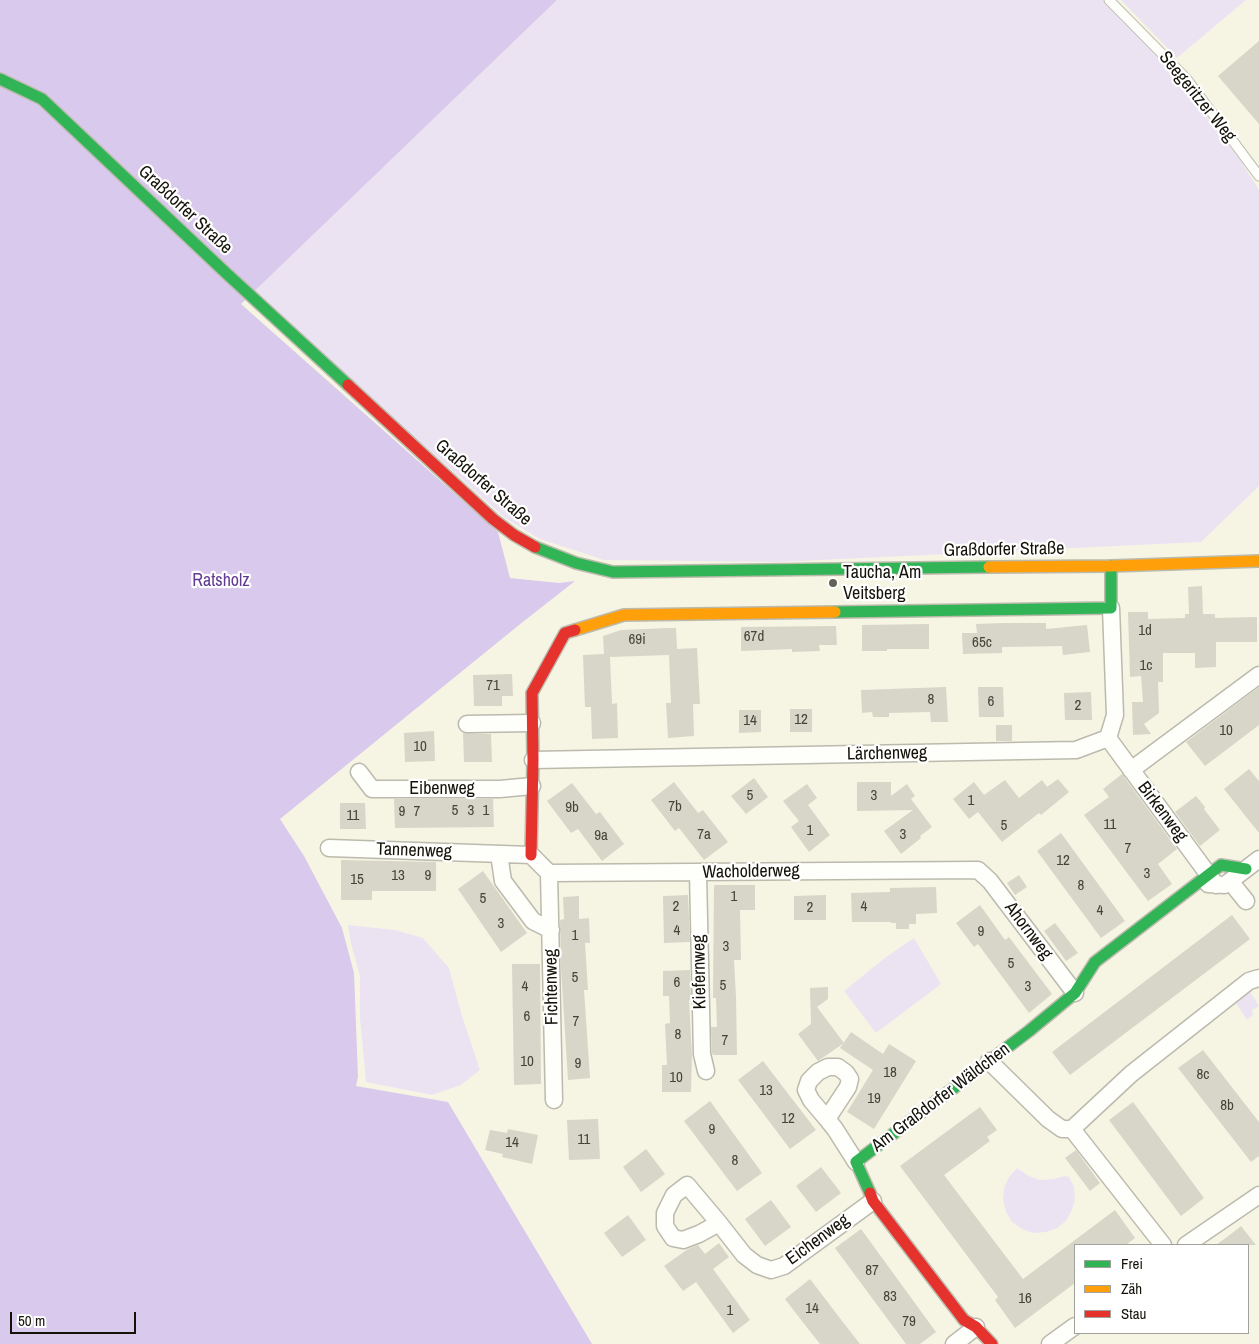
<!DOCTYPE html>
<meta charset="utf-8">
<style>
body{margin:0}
#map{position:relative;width:1259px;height:1344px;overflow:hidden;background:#f6f5e4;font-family:"Archivo Narrow",sans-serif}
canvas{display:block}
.legend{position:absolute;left:1074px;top:1244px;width:175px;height:90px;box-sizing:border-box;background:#fff;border:1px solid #a1a19d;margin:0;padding:6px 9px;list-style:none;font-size:15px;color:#151309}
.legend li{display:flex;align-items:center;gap:10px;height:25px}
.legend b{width:25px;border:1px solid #a1a19d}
.scale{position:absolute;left:10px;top:1312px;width:126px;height:22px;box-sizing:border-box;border:2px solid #151309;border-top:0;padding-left:6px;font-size:15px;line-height:18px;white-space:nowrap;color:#151309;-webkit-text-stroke:4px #fff;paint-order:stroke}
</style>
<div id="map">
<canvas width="1259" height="1344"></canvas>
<ul class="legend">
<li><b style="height:6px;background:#30b455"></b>Frei</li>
<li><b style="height:6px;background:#ff9f0a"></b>Zäh</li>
<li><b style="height:6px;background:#e5322d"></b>Stau</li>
</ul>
<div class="scale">50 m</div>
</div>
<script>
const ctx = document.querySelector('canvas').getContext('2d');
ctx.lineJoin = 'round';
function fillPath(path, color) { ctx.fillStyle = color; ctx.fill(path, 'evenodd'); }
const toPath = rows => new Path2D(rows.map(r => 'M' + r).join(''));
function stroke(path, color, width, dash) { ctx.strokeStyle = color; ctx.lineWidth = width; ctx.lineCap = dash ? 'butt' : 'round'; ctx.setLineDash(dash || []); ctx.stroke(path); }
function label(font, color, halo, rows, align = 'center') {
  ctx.font = font + ' "Archivo Narrow",sans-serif'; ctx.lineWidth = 4.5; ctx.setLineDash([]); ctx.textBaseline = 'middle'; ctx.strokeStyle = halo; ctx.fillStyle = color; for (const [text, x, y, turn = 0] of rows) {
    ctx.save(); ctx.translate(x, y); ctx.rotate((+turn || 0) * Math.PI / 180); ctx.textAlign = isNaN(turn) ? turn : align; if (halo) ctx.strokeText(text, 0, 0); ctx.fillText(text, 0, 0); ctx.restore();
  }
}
fillPath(toPath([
 [557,0,1103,0,1159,58,1196,103,1239,158,1259,190,1259,486,1201,542,778,562,604,560,540,539,505,518,253,292],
 [1121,0,1246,0,1177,58],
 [348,925,395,930,423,938,449,968,462,1016,480,1070,461,1085,432,1095,366,1082,360,1018,360,976,351,944],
 [914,938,941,984,876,1033,844,991,886,957],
 [1250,992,1259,1006,1252,1010,1253,1015,1247,1020,1235,1002],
 [1017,1168,1027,1175,1039,1180,1054,1179,1065,1176,1069,1177,1074,1187,1075,1199,1072,1210,1066,1221,1057,1228,1046,1232,1033,1233,1022,1229,1012,1222,1006,1212,1003,1200,1004,1188,1009,1177]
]), '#ece3f2');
fillPath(toPath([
 [0,0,557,0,241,304,498,532,510,578,559,583,575,581,519,625,280,819,304,856,342,928,354,973,358,1077,356,1086,448,1102,592,1344,0,1344]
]), '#d9c9ec');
fillPath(toPath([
 [1259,41,1259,124,1218,76],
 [1202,586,1203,614,1215,614,1215,618,1257,617,1257,642,1216,642,1216,667,1195,668,1195,653,1163,653,1163,682,1158,682,1159,713,1144,724,1151,734,1133,735,1132,702,1143,702,1141,676,1130,677,1128,612,1148,612,1148,619,1185,618,1185,614,1189,614,1188,587],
 [1002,623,1046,623,1046,629,1087,625,1090,652,1063,655,1062,646,1002,647,1002,653,963,654,962,633,977,633,976,624],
 [929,624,929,649,887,649,887,651,862,651,862,625],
 [836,626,837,645,819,645,820,651,792,652,792,649,741,651,741,627],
 [669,628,676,628,677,649,697,648,700,704,693,704,694,736,668,738,666,703,671,703,669,655,610,657,612,704,617,703,618,738,592,739,591,707,585,707,583,655,604,654,603,636,621,630],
 [512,674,513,696,502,696,502,706,474,706,473,675],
 [946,687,948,722,931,722,930,712,889,713,889,717,873,717,872,712,862,713,861,690],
 [978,687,1003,687,1004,717,979,717],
 [1259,687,1259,725,1205,766,1186,742],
 [1091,692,1092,720,1065,720,1064,693],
 [790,709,812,709,812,732,790,732],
 [739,710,761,710,761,732,739,733],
 [996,725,1012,725,1012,741,996,741],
 [434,731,435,761,405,762,404,733],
 [463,733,491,734,492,762,464,762],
 [1249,769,1259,781,1259,833,1224,789],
 [1122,774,1177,849,1158,864,1172,884,1148,901,1084,815,1109,797,1103,789],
 [754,778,768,797,746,814,731,796],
 [1058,779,1069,792,1041,815,1039,813,1002,842,978,812,969,819,953,799,974,782,984,795,1005,780,1019,798,1042,780,1047,787],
 [674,782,698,813,703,810,728,842,704,860,679,828,675,831,651,800],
 [857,782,891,782,891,796,907,784,915,796,911,799,932,827,920,836,921,838,901,854,884,831,913,810,857,811],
 [572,783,596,814,600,812,624,844,602,861,578,829,571,833,547,801],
 [807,784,817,798,808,805,830,835,809,852,791,827,799,821,783,801],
 [1196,796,1205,807,1204,809,1220,830,1200,846,1175,812],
 [394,799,493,799,494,827,395,828],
 [340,803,365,803,366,829,340,829],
 [1061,833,1125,921,1101,938,1037,851],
 [341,860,436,862,436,891,372,891,372,900,341,900],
 [483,871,527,933,501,952,458,889],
 [1019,875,1027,887,1015,895,1007,883],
 [714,885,755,885,755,910,740,910,741,960,734,960,736,997,737,1055,713,1055,712,1053,711,1027,717,1027,716,998,713,998],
 [936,887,937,913,916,914,916,924,909,924,909,929,896,929,896,923,891,923,891,922,852,922,851,893,890,892,890,888],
 [688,895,690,942,664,943,663,896],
 [826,895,826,920,794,920,794,896],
 [579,896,579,919,589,918,590,943,585,943,588,990,584,990,590,1078,568,1080,561,969,560,920,564,919,563,897],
 [980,905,1005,940,1009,937,1052,994,1029,1013,978,944,974,947,956,923],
 [1232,915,1250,939,1070,1075,1052,1052],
 [1055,923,1078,953,1066,961,1044,931],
 [512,964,540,964,541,1084,514,1085],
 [690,970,691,1000,689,1000,692,1055,691,1092,662,1092,662,1065,667,1065,665,1024,670,1023,669,996,663,996,663,971],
 [828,987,828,999,817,1007,844,1043,818,1061,798,1034,811,1024,810,988],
 [851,1032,883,1054,889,1044,916,1061,874,1129,847,1112,873,1070,840,1048],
 [1203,1050,1259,1122,1259,1156,1251,1162,1178,1068],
 [763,1061,816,1130,790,1149,738,1080],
 [710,1101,762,1173,737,1191,684,1121],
 [1133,1102,1204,1198,1181,1216,1109,1120],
 [980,1107,997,1130,987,1137,990,1141,944,1175,1023,1279,1115,1210,1135,1238,1126,1245,1075,1245,1075,1283,1015,1328,995,1300,998,1297,900,1166],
 [598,1119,600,1159,569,1160,567,1120],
 [508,1129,538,1135,532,1164,502,1157,503,1154,485,1150,490,1130,507,1133],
 [646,1149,665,1174,641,1192,623,1167],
 [1076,1150,1100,1183,1090,1191,1065,1158],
 [821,1167,841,1193,816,1212,796,1186],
 [771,1200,791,1227,765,1246,745,1219],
 [628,1215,646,1240,622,1257,604,1233],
 [1241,1226,1256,1245,1216,1245,1231,1234],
 [861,1229,936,1332,920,1344,906,1344,835,1248],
 [719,1243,729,1257,713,1269,750,1320,733,1333,696,1282,683,1291,664,1266,688,1249,698,1245,705,1254],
 [810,1279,839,1317,860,1344,820,1344,805,1325,785,1299]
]), '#d7d6c8');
const lane = toPath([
 [1109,0,1186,78,1259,176]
]);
const street = toPath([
 [467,724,532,723],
 [1108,738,1216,885],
 [1108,738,1115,715,1111,608],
 [533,760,1076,750,1108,738],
 [1131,770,1259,675],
 [359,772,372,789,500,789,532,786],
 [329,848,531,855,549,873,978,870,990,881,1075,993],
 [499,854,503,881,533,921,551,930],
 [549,873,554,1100],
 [698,873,702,1054,706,1071],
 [1230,881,1246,901],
 [1208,884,1225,885,1259,859],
 [989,1061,1048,1119,1062,1129,1072,1129,1163,1245],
 [827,1119,811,1100,806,1090,809,1081,818,1072,828,1067,838,1067,846,1073,850,1079,848,1087,827,1119,835,1129,856,1162],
 [1072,1129,1131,1074,1249,981,1259,978],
 [719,1223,699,1234,683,1240,673,1238,665,1226,665,1213,674,1195,687,1185,719,1223,744,1255,757,1265,771,1270,784,1266,873,1201],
 [1186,1245,1259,1195],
 [954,1344,976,1327],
 [1050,1344,1075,1326]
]);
const fast = toPath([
 [0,79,42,99,226,273,348,385],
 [535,547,576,563,613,572,989,567],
 [835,612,1111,608,1111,566],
 [870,1193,856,1162,1029,1031,1075,993,1095,962,1221,865,1246,869]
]);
const slow = toPath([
 [989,567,1111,566,1259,561],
 [575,630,624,615,835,612]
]);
const jam = toPath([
 [348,385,493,519,514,535,535,547],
 [531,855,533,760,532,693,565,633,575,630],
 [870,1193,873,1201,964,1320,976,1327,992,1344]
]);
stroke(lane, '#bbbaad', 11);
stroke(street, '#bbbaad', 19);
stroke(fast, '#bbbaad', 14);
stroke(slow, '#bbbaad', 14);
stroke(jam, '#bbbaad', 14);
stroke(lane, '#fefefb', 9);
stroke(street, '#fefefb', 16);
stroke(fast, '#30b455', 11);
stroke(slow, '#ff9f0a', 11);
stroke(jam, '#e5322d', 11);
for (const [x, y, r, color] of [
 [833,583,5,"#646256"]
]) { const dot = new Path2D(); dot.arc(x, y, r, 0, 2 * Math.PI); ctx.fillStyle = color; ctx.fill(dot); stroke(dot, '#fff', 2); }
label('15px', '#464439', null, [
 ["1d",1145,631],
 ["67d",754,637],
 ["69i",637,640],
 ["65c",982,643],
 ["1c",1146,666],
 ["71",493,686],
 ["8",931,700],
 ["6",991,702],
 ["2",1078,706],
 ["12",801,720],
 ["14",750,721],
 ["10",1226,731],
 ["10",420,747],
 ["5",750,796],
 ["3",874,796],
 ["1",971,801],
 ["7b",675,807],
 ["9b",572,808],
 ["5",455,811],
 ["3",471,811],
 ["1",486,811],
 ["9",402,812],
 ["7",417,812],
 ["11",353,816],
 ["11",1110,825],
 ["5",1004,826],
 ["1",810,831],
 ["7a",704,835],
 ["3",903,835],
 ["9a",601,836],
 ["7",1128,849],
 ["12",1063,861],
 ["3",1147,874],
 ["13",398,876],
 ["9",428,876],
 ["15",357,880],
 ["8",1081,886],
 ["1",734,897],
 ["5",483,899],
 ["2",676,907],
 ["4",864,907],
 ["2",810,908],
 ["4",1100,911],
 ["3",501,924],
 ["4",677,931],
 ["9",981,932],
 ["1",575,936],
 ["3",726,947],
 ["5",1011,964],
 ["5",575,978],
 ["6",677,983],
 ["5",723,986],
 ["4",525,987],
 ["3",1028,987],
 ["6",527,1017],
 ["7",576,1022],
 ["8",678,1035],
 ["7",725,1041],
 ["10",527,1062],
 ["9",578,1064],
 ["18",890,1073],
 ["8c",1203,1075],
 ["10",676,1078],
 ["13",766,1091],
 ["19",874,1099],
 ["8b",1227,1106],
 ["12",788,1119],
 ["9",712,1130],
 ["11",584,1140],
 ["14",512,1143],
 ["8",735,1161],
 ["87",872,1271],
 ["83",890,1297],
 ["16",1025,1299],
 ["14",812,1309],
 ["1",730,1311],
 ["79",909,1322]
]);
label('18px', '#151309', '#fff', [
 ["Seegeritzer Weg",1197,97,51],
 ["Graßdorfer Straße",185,210,43],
 ["Graßdorfer Straße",483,483,41],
 ["Graßdorfer Straße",1004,550,-1],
 ["Lärchenweg",887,754,-1],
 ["Eibenweg",442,789],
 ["Birkenweg",1162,812,53],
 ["Tannenweg",414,851,2],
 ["Wacholderweg",751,872,-1],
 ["Ahornweg",1028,931,53],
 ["Kiefernweg",700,972,-91],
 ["Fichtenweg",552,987,-91],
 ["Am Graßdorfer Wäldchen",941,1098,-37],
 ["Eichenweg",818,1240,-36]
]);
label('18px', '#151309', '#fff', [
 ["Taucha, Am",843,573],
 ["Veitsberg",843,594]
], 'left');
label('18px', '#613a93', '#fff', [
 ["Ratsholz",221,581]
]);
</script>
